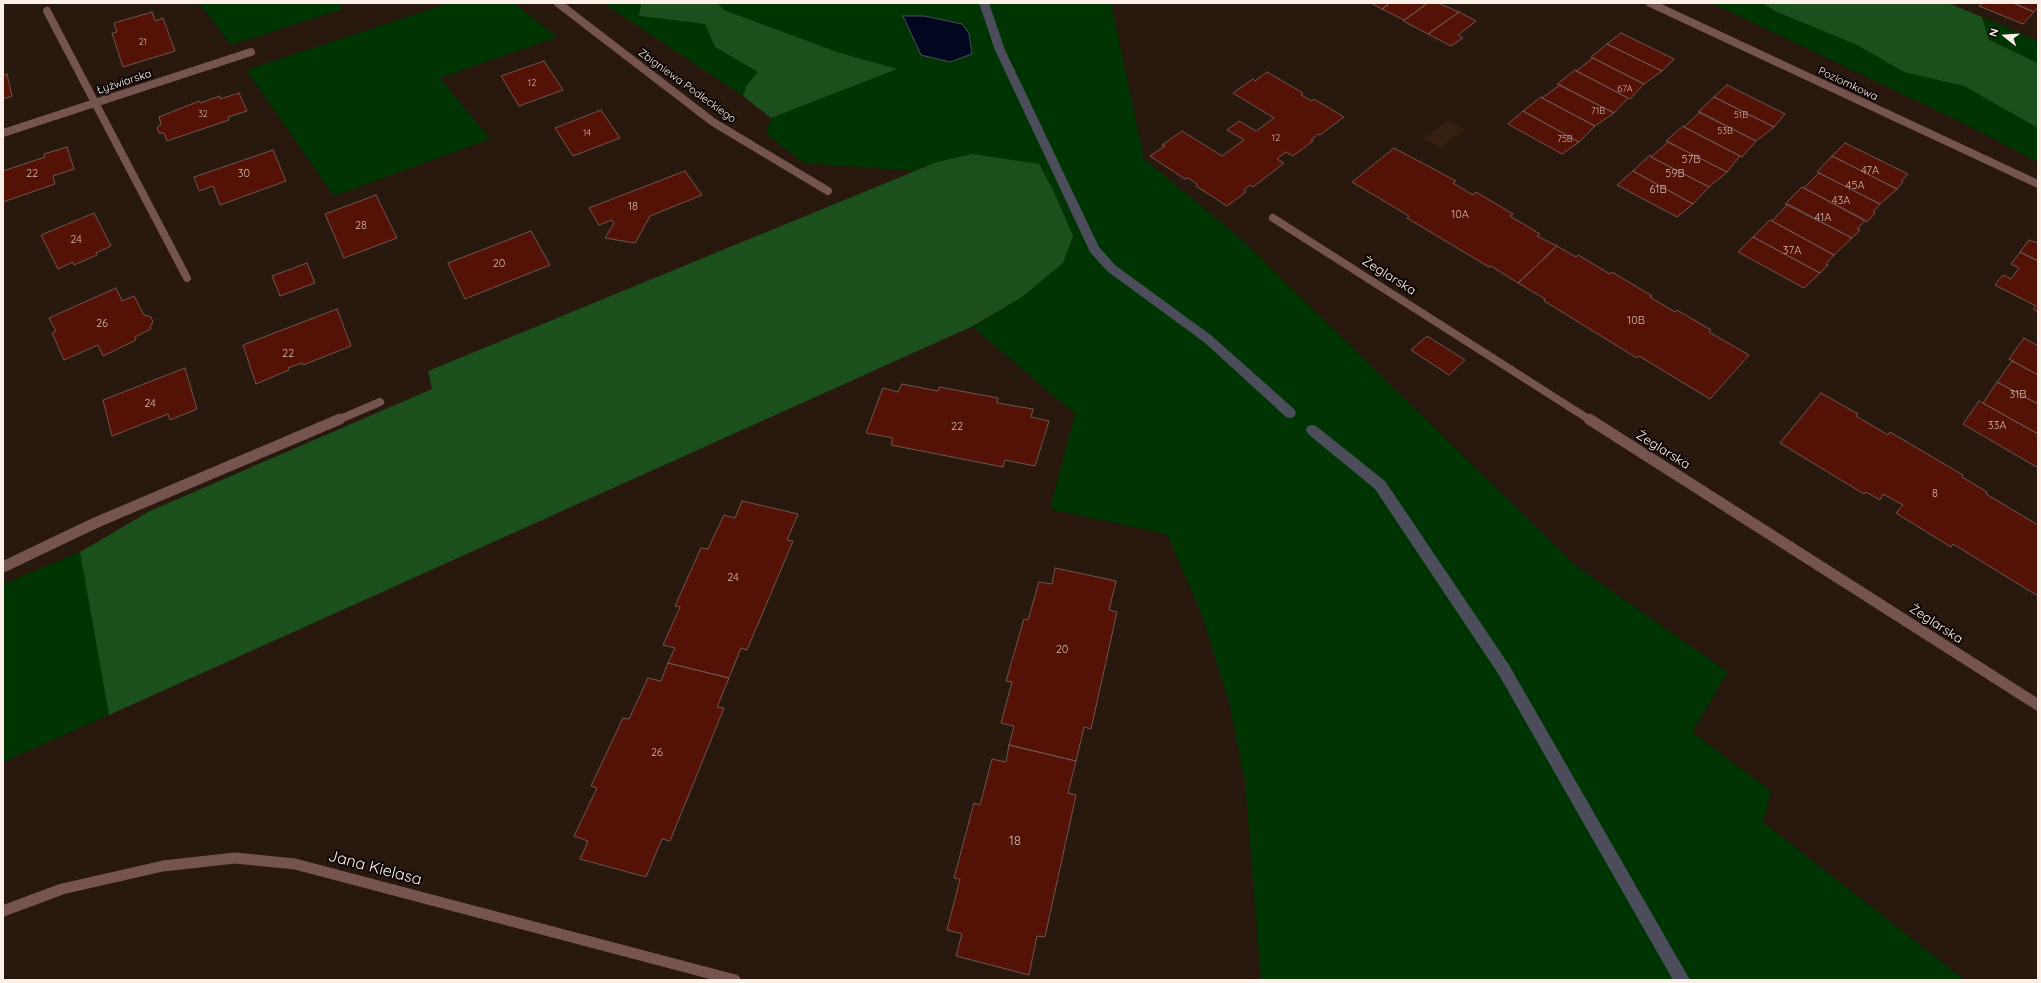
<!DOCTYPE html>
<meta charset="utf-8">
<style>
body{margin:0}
#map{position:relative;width:2041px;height:983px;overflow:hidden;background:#28180d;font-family:Quicksand,sans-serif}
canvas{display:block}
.frame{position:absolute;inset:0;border:4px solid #fcf0e9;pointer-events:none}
.north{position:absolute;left:1985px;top:16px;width:40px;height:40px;-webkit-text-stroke:3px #0c0503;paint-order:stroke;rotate:287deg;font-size:11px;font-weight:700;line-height:16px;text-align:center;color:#fcf0e9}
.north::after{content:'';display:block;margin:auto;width:14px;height:18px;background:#fcf0e9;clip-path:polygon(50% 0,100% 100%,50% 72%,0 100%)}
</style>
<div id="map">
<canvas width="2041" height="983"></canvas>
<div class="frame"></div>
<div class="north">N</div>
</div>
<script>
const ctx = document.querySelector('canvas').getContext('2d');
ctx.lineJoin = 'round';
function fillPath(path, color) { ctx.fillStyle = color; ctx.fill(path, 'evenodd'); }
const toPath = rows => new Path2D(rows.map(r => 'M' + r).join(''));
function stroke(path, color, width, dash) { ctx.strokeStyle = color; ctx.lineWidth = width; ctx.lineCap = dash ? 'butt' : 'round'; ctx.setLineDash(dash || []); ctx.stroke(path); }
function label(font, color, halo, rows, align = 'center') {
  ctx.font = font + ' Quicksand,sans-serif'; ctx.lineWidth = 4; ctx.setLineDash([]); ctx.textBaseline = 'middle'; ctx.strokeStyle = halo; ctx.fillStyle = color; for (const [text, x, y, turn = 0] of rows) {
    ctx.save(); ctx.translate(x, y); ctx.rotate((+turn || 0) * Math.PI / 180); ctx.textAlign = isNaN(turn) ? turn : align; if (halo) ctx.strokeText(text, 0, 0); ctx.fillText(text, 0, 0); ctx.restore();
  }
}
fillPath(toPath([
 [1448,120,1465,129,1441,148,1424,139]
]), '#351f10');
fillPath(toPath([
 [199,3,338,3,343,9,231,45],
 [449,3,514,3,557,37,440,78,490,139,334,196,246,70],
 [603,3,641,3,639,16,705,24,715,47,758,72,747,85,743,96],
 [717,3,1111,3,1144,159,1239,237,1576,566,1728,672,1692,732,1771,791,1763,822,1965,980,1261,980,1245,782,1229,702,1201,613,1167,534,1050,509,1075,414,973,327,1022,297,1063,263,937,162,914,171,804,163,766,134,771,118,896,69,837,52,723,10],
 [1712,3,1762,3,1777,12,1857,45,1904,72,1964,86,2038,128,2038,162,1965,124],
 [1982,17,2038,41,2038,63,1989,40],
 [80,552,109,715,3,762,3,584]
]), '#003403');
fillPath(toPath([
 [641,3,717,3,724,10,837,52,897,69,771,118,743,96,747,85,758,72,715,47,705,24,639,16],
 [1762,3,1948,3,1982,17,1989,40,2038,63,2038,128,1964,86,1904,72,1857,45,1777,12],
 [972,154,1039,164,1054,192,1073,236,1063,263,1022,297,973,326,109,715,80,552,150,511,432,389,428,371,937,162]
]), '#1b501d');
const water = toPath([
 [903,16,924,16,962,24,969,33,972,54,950,62,921,55,903,16]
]);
fillPath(water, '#00071e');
stroke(water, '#4c4d5b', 1);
fillPath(toPath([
 [979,3,989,3,1005,50,1099,247,1115,265,1212,336,1294,409,1296,413,1294,417,1290,418,1286,417,1204,342,1107,271,1090,252,995,50,979,3],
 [1312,425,1316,426,1385,481,1509,665,1690,980,1673,980,1499,675,1375,489,1308,434,1306,430,1308,426,1312,425]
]), '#4c4d5b');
const building = toPath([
 [1371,3,1390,3,1382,9,1371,3],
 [1390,3,1428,3,1404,20,1382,9,1390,3],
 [1428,3,1438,3,1459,12,1428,34,1403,21,1428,3],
 [1982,3,2013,3,2034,12,2023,24,1979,6,1982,3],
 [2013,3,2038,3,2038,7,2034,12,2013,3],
 [152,12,155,21,163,18,175,51,123,67,112,33,117,32,114,23,152,12],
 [1459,12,1476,21,1458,35,1463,38,1451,46,1428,34,1459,12],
 [1621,33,1674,59,1662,71,1607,44,1621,33],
 [1607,44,1662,71,1644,84,1591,57,1607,44],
 [1593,58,1644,84,1630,99,1576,71,1593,58],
 [544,61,563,90,519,106,501,76,544,61],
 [1575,70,1628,98,1614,113,1557,84,1575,70],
 [1267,72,1303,93,1301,95,1312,101,1314,99,1344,117,1320,135,1318,134,1311,140,1313,141,1293,156,1286,152,1277,159,1284,163,1253,187,1250,185,1244,190,1246,192,1227,206,1196,186,1197,184,1188,178,1185,179,1150,156,1165,146,1162,145,1182,131,1222,156,1244,140,1227,130,1239,121,1256,131,1274,118,1233,93,1253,79,1255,81,1267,72],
 [7,74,12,96,3,99,3,76,7,74],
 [1560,85,1614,113,1595,126,1542,98,1560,85],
 [1727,85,1785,114,1774,127,1714,97,1727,85],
 [239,93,247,111,228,117,229,120,167,141,164,133,159,133,157,128,161,124,159,117,199,101,200,103,220,96,220,99,239,93],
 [1541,97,1542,98,1595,126,1579,142,1523,111,1541,97],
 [1714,97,1774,127,1756,141,1698,112,1714,97],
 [601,110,620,138,573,156,555,128,601,110],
 [1523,111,1579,142,1562,154,1508,124,1523,111],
 [1700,112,1756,141,1742,157,1684,127,1700,112],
 [1683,126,1684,127,1740,156,1727,172,1666,141,1683,126],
 [1668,142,1727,172,1709,187,1651,157,1668,142],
 [1845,143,1908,174,1901,181,1903,182,1897,189,1832,156,1845,143],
 [67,147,74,169,53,176,55,184,3,202,3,171,45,157,44,154,67,147],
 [1394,148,1456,181,1453,183,1473,195,1476,192,1513,214,1510,216,1540,234,1537,236,1557,246,1518,283,1491,266,1489,267,1407,218,1409,216,1352,182,1394,148],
 [273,150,286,181,220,205,213,186,199,191,194,177,273,150],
 [1650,155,1651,157,1709,187,1693,204,1633,171,1650,155],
 [1832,156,1897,189,1880,204,1817,172,1832,156],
 [685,171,702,195,650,216,635,243,605,238,614,223,612,220,599,225,589,208,685,171],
 [1633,171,1693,204,1677,217,1617,185,1633,171],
 [1819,173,1880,204,1873,212,1875,213,1867,222,1804,188,1819,173],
 [1802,187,1865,220,1857,229,1860,230,1852,238,1785,204,1802,187],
 [376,195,397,238,344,258,325,214,376,195],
 [1788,204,1852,238,1834,255,1772,221,1788,204],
 [94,213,111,246,96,253,97,255,74,265,73,262,58,269,41,235,94,213],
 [1770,220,1834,255,1826,264,1828,265,1820,273,1753,237,1770,220],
 [531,231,550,265,465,299,448,263,531,231],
 [1753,237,1820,273,1804,288,1738,252,1753,237],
 [2029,240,2038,243,2038,261,2020,252,2029,240],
 [1557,246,1576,257,1578,255,1610,274,1612,272,1652,296,1650,297,1675,312,1677,310,1711,330,1709,332,1749,355,1710,399,1639,356,1637,358,1544,301,1545,299,1518,283,1557,246],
 [2020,252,2038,261,2038,312,2033,309,2036,306,1995,285,2003,275,2011,279,2019,268,2011,264,2020,252],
 [307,263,315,283,280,296,272,276,307,263],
 [116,288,122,301,134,296,144,315,151,317,153,322,150,327,151,329,135,337,136,340,103,356,98,345,64,360,52,333,56,331,49,318,116,288],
 [337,309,351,346,303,365,302,363,288,368,289,370,256,384,243,345,337,309],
 [1427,336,1465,360,1449,375,1411,350,1427,336],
 [2024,338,2038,346,2038,375,2009,359,2024,338],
 [2012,361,2038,375,2038,404,1997,382,2012,361],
 [185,368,197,409,170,420,168,414,112,436,103,400,185,368],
 [1997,382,2038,404,2038,434,1983,403,1997,382],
 [902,384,938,391,939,387,998,398,997,403,1033,409,1031,417,1049,421,1035,466,1005,460,1003,467,891,445,893,438,866,433,883,388,898,392,902,384],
 [1821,393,1858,414,1856,416,1888,435,1890,432,1963,475,1962,477,1987,492,1986,494,2038,525,2038,596,1953,544,1951,547,1896,513,1903,505,1883,494,1880,500,1866,492,1864,494,1780,443,1821,393],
 [1979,401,2038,434,2038,468,1963,424,1979,401],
 [742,501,798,514,787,540,793,541,747,650,741,648,729,678,668,663,675,648,663,645,680,607,675,606,701,548,708,549,724,515,735,518,742,501],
 [1055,568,1116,581,1109,610,1117,612,1091,729,1084,727,1076,761,1009,745,1014,726,1001,723,1012,682,1006,681,1024,619,1028,620,1039,582,1052,584,1055,568],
 [668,663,729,678,717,707,724,708,670,841,662,839,646,877,580,859,588,841,574,836,597,788,591,786,623,718,629,719,648,678,661,681,668,663],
 [1009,745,1076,761,1068,793,1076,795,1045,937,1037,936,1029,975,956,956,962,934,947,930,960,879,954,878,974,803,980,805,992,759,1006,762,1009,745]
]);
fillPath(building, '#541206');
stroke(building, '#6c544f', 1);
stroke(toPath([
 [47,11,187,278],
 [338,420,380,402]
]), '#755450', 8);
stroke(toPath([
 [3,567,95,523,340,419]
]), '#755450', 11);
stroke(toPath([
 [558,3,713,122,828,191],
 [1650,3,2038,184],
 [3,133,251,52],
 [1273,218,1590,420]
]), '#755450', 8);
stroke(toPath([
 [1589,419,2038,705],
 [3,911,62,889,163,866,235,858,295,864,735,980]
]), '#755450', 11);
label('9px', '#d2b8b0', null, [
 ["21",143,42],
 ["12",532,83],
 ["67A",1625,89],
 ["71B",1598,111],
 ["32",203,114],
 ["51B",1741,115],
 ["53B",1725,131],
 ["14",587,133],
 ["12",1276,138],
 ["75B",1565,139]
]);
label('11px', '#fcf0e9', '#0c0503', [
 ["Łyżwiarska",124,82,-18],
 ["Poziomkowa",1848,84,25],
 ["Zbigniewa Podleckiego",687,86,36]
]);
label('11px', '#d2b8b0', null, [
 ["57B",1691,160],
 ["47A",1870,171],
 ["22",32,174],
 ["30",244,174],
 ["59B",1675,174],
 ["45A",1855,186],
 ["61B",1658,190],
 ["43A",1841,201],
 ["18",633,207],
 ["10A",1460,215],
 ["41A",1823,218],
 ["28",361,226],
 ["24",76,240],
 ["37A",1792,251],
 ["20",499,264],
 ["10B",1636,321],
 ["26",102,324],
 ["22",288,354],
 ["31B",2018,395],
 ["24",150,404],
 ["33A",1997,426],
 ["22",957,427],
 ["8",1935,494],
 ["24",733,578],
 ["20",1062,650],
 ["26",657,753]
]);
label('13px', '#fcf0e9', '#0c0503', [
 ["Żeglarska",1389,276,32],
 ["Żeglarska",1663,450,32],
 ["Żeglarska",1936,624,33]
]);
label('13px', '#d2b8b0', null, [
 ["18",1015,841]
]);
label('16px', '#fcf0e9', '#0c0503', [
 ["Jana Kielasa",375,868,15]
]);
</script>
